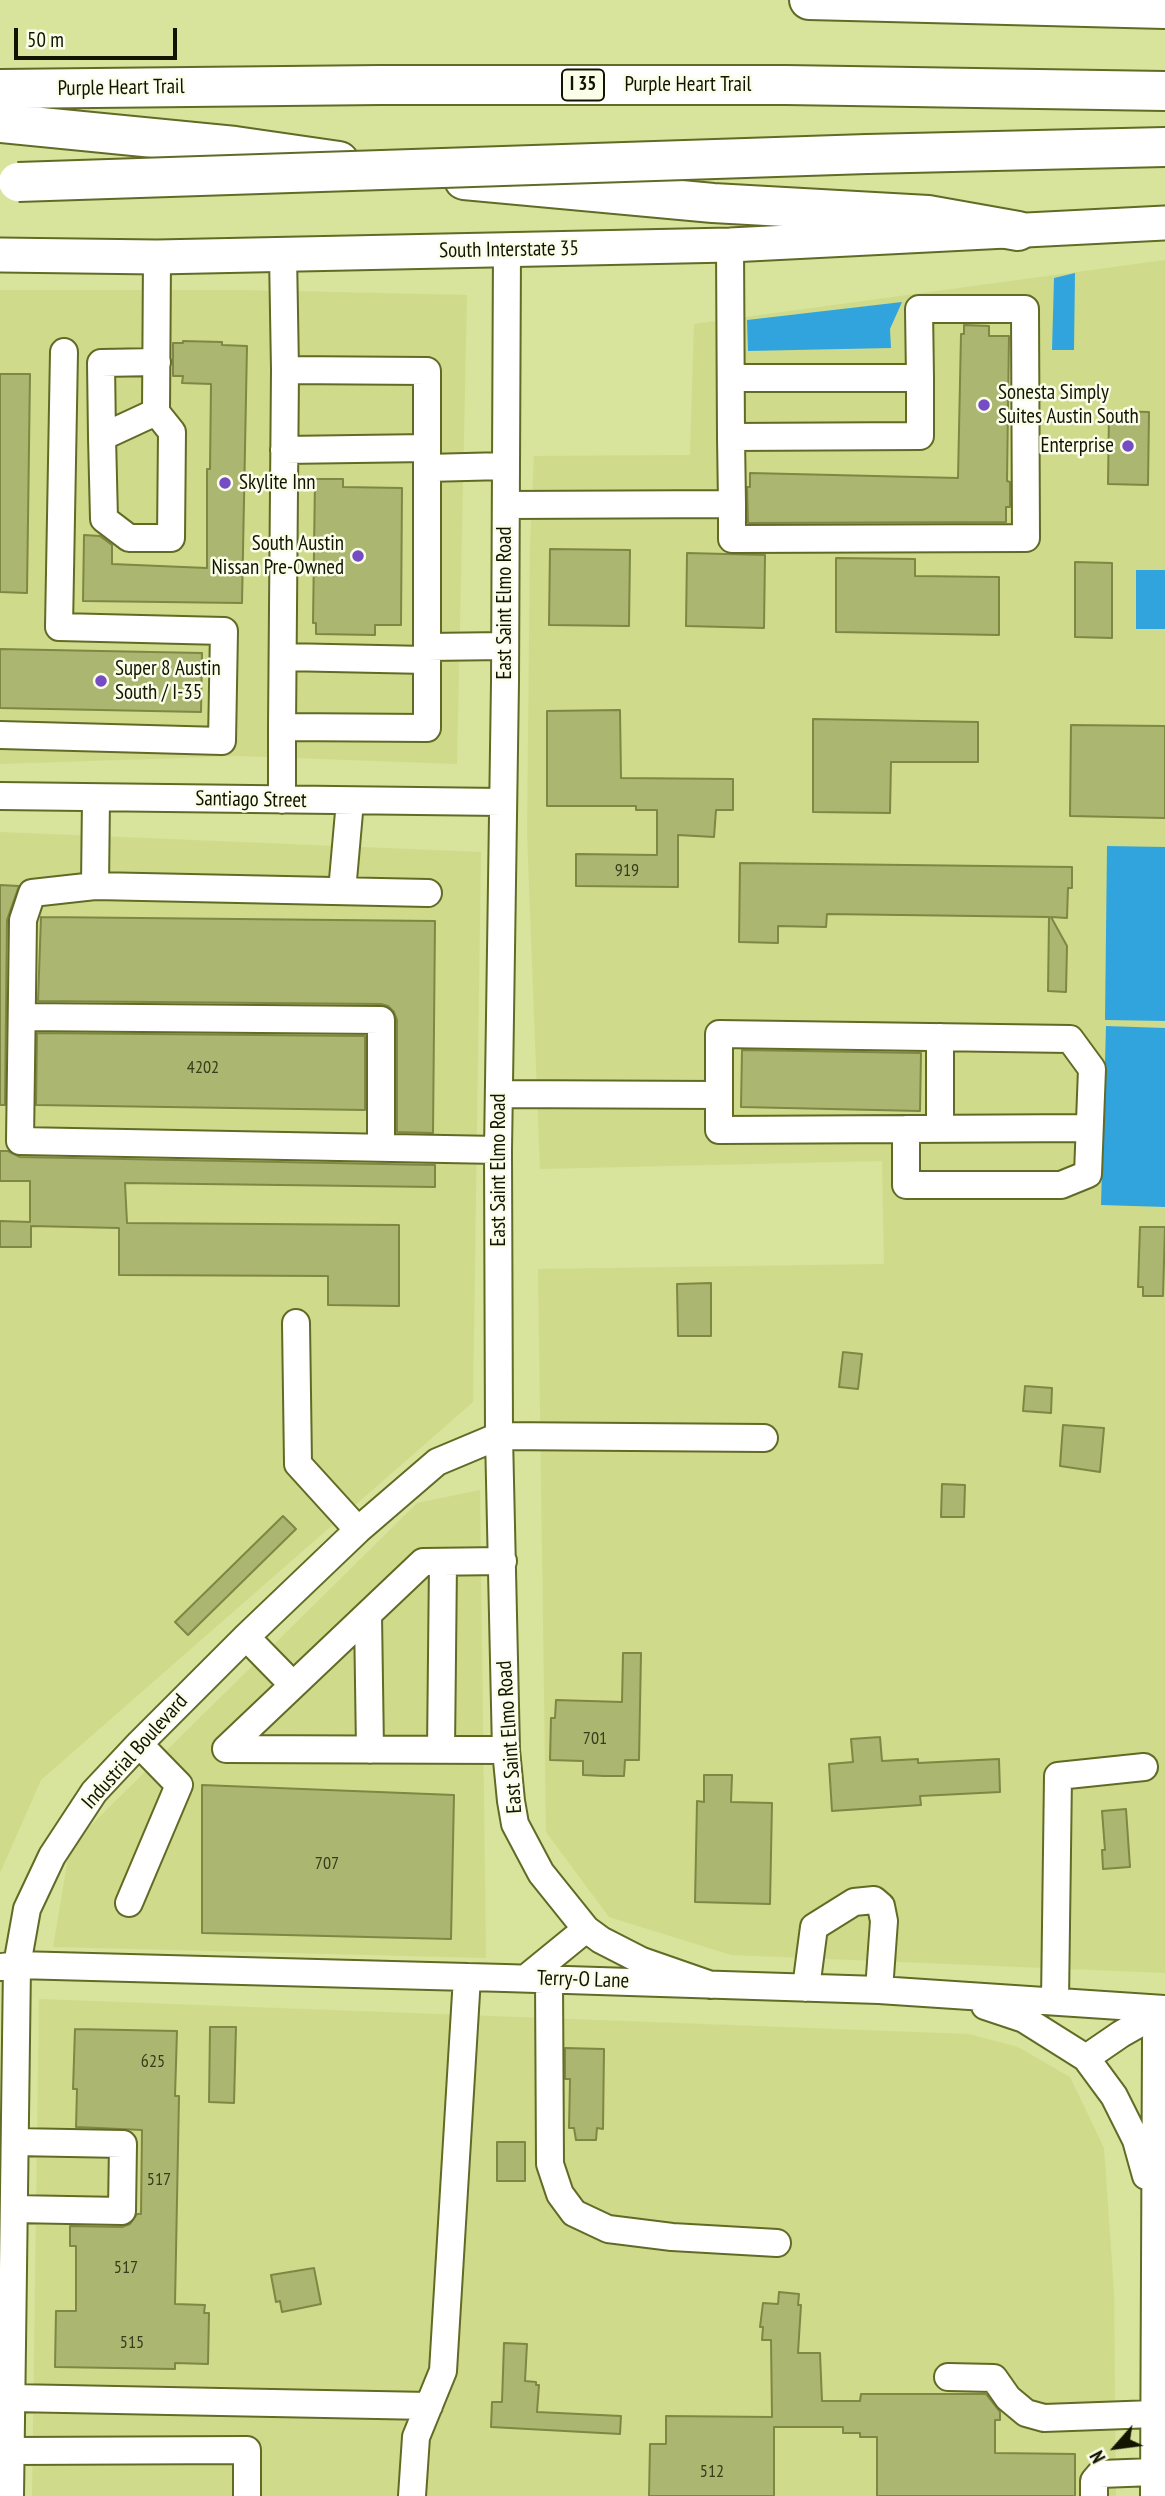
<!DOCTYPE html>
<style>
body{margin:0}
#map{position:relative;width:1165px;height:2496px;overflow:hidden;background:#d8e39b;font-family:"PT Sans Narrow",sans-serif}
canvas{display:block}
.north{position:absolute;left:1081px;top:2412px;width:70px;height:70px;-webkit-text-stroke:5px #fafee9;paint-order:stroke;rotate:242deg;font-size:19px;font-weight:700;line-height:28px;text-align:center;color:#121400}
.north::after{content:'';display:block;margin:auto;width:24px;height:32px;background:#121400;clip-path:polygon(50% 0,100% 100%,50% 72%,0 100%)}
.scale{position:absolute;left:14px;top:28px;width:163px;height:32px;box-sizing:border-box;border:4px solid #121400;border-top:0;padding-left:9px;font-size:21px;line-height:24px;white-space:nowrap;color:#121400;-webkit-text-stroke:5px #fafee9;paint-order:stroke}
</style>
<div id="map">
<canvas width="1165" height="2496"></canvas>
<div class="north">N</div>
<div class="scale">50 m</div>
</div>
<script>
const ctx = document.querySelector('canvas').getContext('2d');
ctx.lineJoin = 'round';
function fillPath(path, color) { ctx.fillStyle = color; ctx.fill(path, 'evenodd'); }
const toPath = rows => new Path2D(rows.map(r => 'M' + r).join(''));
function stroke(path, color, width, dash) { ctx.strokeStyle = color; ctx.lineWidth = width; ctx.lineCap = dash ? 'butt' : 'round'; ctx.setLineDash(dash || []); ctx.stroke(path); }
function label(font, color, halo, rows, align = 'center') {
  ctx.font = font + ' "PT Sans Narrow",sans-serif'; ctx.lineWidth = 5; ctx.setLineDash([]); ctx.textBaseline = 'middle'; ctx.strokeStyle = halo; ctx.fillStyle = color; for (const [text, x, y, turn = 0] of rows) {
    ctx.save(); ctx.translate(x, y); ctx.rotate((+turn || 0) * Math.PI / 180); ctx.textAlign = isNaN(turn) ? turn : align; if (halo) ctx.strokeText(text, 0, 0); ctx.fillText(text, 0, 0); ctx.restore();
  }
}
fillPath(toPath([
 [1165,260,1165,1973,731,1955,609,1917,546,1832,538,1269,884,1264,882,1161,540,1169,527,834,530,544,534,456,690,455,694,324],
 [0,290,247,290,467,295,457,764,239,756,0,764],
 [0,832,481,852,473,1402,41,1780,0,1873],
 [480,1490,486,1958,53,1947,70,1846,417,1503],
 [39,1999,969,2034,1018,2047,1070,2077,1104,2148,1114,2291,1116,2496,32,2496]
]), '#cfdb8b');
fillPath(toPath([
 [1075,273,1074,350,1052,350,1054,278],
 [902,302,890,329,891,348,748,351,747,320],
 [1136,570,1165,570,1165,629,1136,629],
 [1107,846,1165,847,1165,1021,1105,1020],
 [1106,1026,1165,1028,1165,1207,1101,1205]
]), '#32a4dd');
const building = toPath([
 [964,325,989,326,989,336,1009,336,1007,481,1010,482,1010,507,1006,507,1006,522,748,523,747,487,750,487,750,473,958,478,961,334,964,334,964,325],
 [183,341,222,342,222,345,247,346,242,603,83,601,84,535,100,536,112,545,112,564,207,568,207,469,210,469,211,384,182,383,183,376,173,376,173,343,183,343,183,341],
 [0,374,30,374,27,593,0,592,0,374],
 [1109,411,1149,412,1148,485,1108,484,1109,411],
 [315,479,343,479,343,487,402,488,401,625,375,625,375,635,316,634,316,623,313,623,315,479],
 [550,549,630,550,629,626,549,625,550,549],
 [687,553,765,555,764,628,686,626,687,553],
 [836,558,915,559,915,576,999,577,999,635,836,632,836,558],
 [1075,562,1112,563,1112,638,1075,637,1075,562],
 [0,649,202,653,201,712,0,708,0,649],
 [620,710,621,778,733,779,733,810,716,810,714,837,678,835,678,887,576,886,576,854,657,855,657,810,636,810,636,806,547,806,547,711,620,710],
 [813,719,978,722,978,762,891,762,890,813,813,812,813,719],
 [1071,725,1165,726,1165,818,1070,816,1071,725],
 [740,863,1072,867,1072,888,1068,888,1067,918,1051,917,1067,946,1066,992,1048,991,1049,917,827,914,826,927,778,926,778,943,739,942,740,863],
 [0,885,19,886,7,920,5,1105,0,1105,0,885],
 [41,917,435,921,433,1133,397,1132,397,1020,394,1012,388,1006,381,1004,38,1001,41,917],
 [37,1033,365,1036,365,1110,36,1105,37,1033],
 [742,1050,921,1053,920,1111,741,1107,742,1050],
 [0,1151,8,1151,20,1157,435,1165,435,1187,125,1183,127,1223,399,1225,399,1306,328,1305,328,1276,119,1275,119,1228,31,1226,31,1247,0,1247,0,1221,30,1222,30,1181,0,1181,0,1151],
 [1140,1227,1165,1227,1163,1296,1143,1296,1143,1287,1138,1287,1140,1227],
 [711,1283,711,1336,678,1336,677,1284,711,1283],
 [843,1352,862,1354,858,1389,839,1387,843,1352],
 [1025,1386,1052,1388,1051,1413,1023,1411,1025,1386],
 [1063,1425,1104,1428,1100,1472,1060,1466,1063,1425],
 [942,1484,965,1485,964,1517,941,1517,942,1484],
 [283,1516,296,1529,188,1635,175,1622,283,1516],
 [623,1653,641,1653,639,1760,625,1760,624,1776,604,1776,583,1775,583,1761,550,1760,551,1718,555,1718,556,1700,622,1702,623,1653],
 [880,1737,882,1761,918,1759,918,1763,999,1759,1000,1792,920,1796,921,1805,832,1811,829,1764,853,1762,851,1739,880,1737],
 [704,1775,732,1775,731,1802,772,1803,770,1904,695,1902,697,1801,704,1802,704,1775],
 [202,1785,454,1795,451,1939,202,1933,202,1785],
 [1126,1809,1130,1867,1103,1869,1102,1850,1105,1850,1102,1811,1126,1809],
 [210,2027,236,2027,234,2103,209,2102,210,2027],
 [75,2029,177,2031,175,2096,179,2096,175,2304,205,2305,204,2313,209,2313,208,2364,175,2363,175,2369,55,2367,56,2311,76,2311,76,2246,70,2246,70,2226,122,2227,130,2224,137,2214,141,2214,142,2130,76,2127,77,2089,73,2089,75,2029],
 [565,2048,604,2049,603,2129,597,2128,596,2140,576,2140,574,2128,569,2128,570,2079,565,2079,565,2048],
 [497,2142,525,2142,525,2181,497,2181,497,2142],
 [314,2268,321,2304,282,2312,280,2301,276,2302,271,2275,314,2268],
 [779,2292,799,2294,798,2305,801,2305,798,2353,820,2353,822,2401,860,2401,861,2394,986,2394,1000,2412,1000,2420,995,2420,995,2453,1075,2454,1075,2496,877,2496,877,2437,860,2437,860,2433,843,2433,843,2427,774,2427,774,2496,649,2496,650,2444,666,2444,666,2416,772,2417,771,2340,762,2340,763,2327,760,2327,763,2303,778,2304,779,2292],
 [504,2343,527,2344,525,2381,536,2382,536,2385,539,2385,537,2412,621,2416,620,2434,491,2427,492,2402,502,2402,504,2343]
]);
fillPath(building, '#abb670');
stroke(building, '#7e8743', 2);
const minor = toPath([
 [730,245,731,437,920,436,920,378,731,378],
 [507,250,505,682,498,1150,499,1436,506,1750,511,1801,515,1824,541,1873,586,1929,601,1940,642,1961,711,1985],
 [283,254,285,370,282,727,427,728,427,371,285,370],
 [156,412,102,437,104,519,129,538,171,538,172,432,156,412,157,257],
 [102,437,101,363,157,362],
 [284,450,427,448],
 [427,468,505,466],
 [732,504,732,539,1026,538,1025,309,919,309,920,378],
 [506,505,732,504,731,437],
 [427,647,505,646],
 [283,657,427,660],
 [0,735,222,741,224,631,59,627,64,352],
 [0,796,502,802],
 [96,798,95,886,32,893,23,920,20,1141,498,1150],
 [282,800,282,727],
 [95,886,428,893],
 [342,891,350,801],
 [22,1017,381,1020,381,1148],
 [499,1094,719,1095,719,1034,1070,1039,1092,1069,1088,1174,1061,1185,906,1185,906,1129,719,1130,719,1095],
 [906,1129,1089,1128],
 [940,1129,940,1037],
 [296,1323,298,1464,358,1530],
 [503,1561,423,1562,226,1749,506,1750],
 [368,1615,370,1750],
 [246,1637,293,1685],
 [441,1750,443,1562],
 [129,1903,179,1785,139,1744],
 [2,1967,17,1965,505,1978,879,1990,1165,2009],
 [526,1978,586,1929],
 [549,1979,550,2164,560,2194,574,2213,608,2229,672,2237,777,2243],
 [806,1988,814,1927,854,1902,874,1900,881,1906,884,1921,879,1990],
 [1055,2001,1058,1776,1144,1767],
 [985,2006,1024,2019,1086,2058,1114,2096,1136,2140,1146,2176],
 [1086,2058,1121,2034,1165,2009],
 [14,2209,122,2211,123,2144,15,2142],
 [948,2377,994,2378,1008,2398,1026,2413,1044,2418,1154,2414],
 [12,2398,429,2406],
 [11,2451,247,2450,247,2496],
 [10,2496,17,1965,27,1909,52,1856,94,1792,139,1744,246,1637,358,1530,437,1462,499,1436,764,1438],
 [412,2496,416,2437,443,2371,467,1977],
 [1094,2496,1094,2481,1100,2474,1154,2472],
 [1154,2496,1156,2039,1158,2024,1165,2009]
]);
const major = toPath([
 [0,255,157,257,730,245,1165,223]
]);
const highway = toPath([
 [809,0,1165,9],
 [0,89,380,85,786,85,1165,91],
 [0,123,235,146,339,161],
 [867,154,1165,147],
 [464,180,713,203,928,215,1018,231]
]);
stroke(minor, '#626a25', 30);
stroke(major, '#626a25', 37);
stroke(highway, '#626a25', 42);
stroke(minor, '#fff', 26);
stroke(major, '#fff', 33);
stroke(highway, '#fff', 38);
const highwayBridge = toPath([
 [18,182,867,154]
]);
stroke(highwayBridge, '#626a25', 42, []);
stroke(highwayBridge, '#fff', 38);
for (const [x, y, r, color] of [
 [984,405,7,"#764cc5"],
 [1128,446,7,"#764cc5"],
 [225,483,7,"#764cc5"],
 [358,556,7,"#764cc5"],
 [101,681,7,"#764cc5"]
]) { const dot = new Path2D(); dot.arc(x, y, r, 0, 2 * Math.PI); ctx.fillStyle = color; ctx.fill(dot); stroke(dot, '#fafee9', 2.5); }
label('18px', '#383c1c', null, [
 ["919",627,871],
 ["4202",203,1068],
 ["701",595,1739],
 ["707",327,1864],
 ["625",153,2062],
 ["517",159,2180],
 ["517",126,2268],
 ["515",132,2343],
 ["512",712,2472]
]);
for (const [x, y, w] of [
 [583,85,42]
]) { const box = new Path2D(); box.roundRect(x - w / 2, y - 15.5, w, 31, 5); ctx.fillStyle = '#fafee9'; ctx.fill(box); stroke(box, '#121400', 2); }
label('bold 19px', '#121400', null, [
 ["I 35",583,85]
]);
label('21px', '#121400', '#fafee9', [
 ["Purple Heart Trail",688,85],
 ["Purple Heart Trail",121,88,-1],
 ["South Interstate 35",509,250,-1],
 ["East Saint Elmo Road",505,603,-90],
 ["Santiago Street",251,800,1],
 ["East Saint Elmo Road",499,1170,-90],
 ["East Saint Elmo Road",510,1737,-94],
 ["Industrial Boulevard",135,1752,-48],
 ["Terry-O Lane",583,1980,2]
]);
label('21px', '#121400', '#fafee9', [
 ["Sonesta Simply",998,393],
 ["Suites Austin South",998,417],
 ["Enterprise",1114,446,"right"],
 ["Skylite Inn",239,483],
 ["South Austin",344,544,"right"],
 ["Nissan Pre-Owned",344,568,"right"],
 ["Super 8 Austin",115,669],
 ["South / I-35",115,693]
], 'left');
</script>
